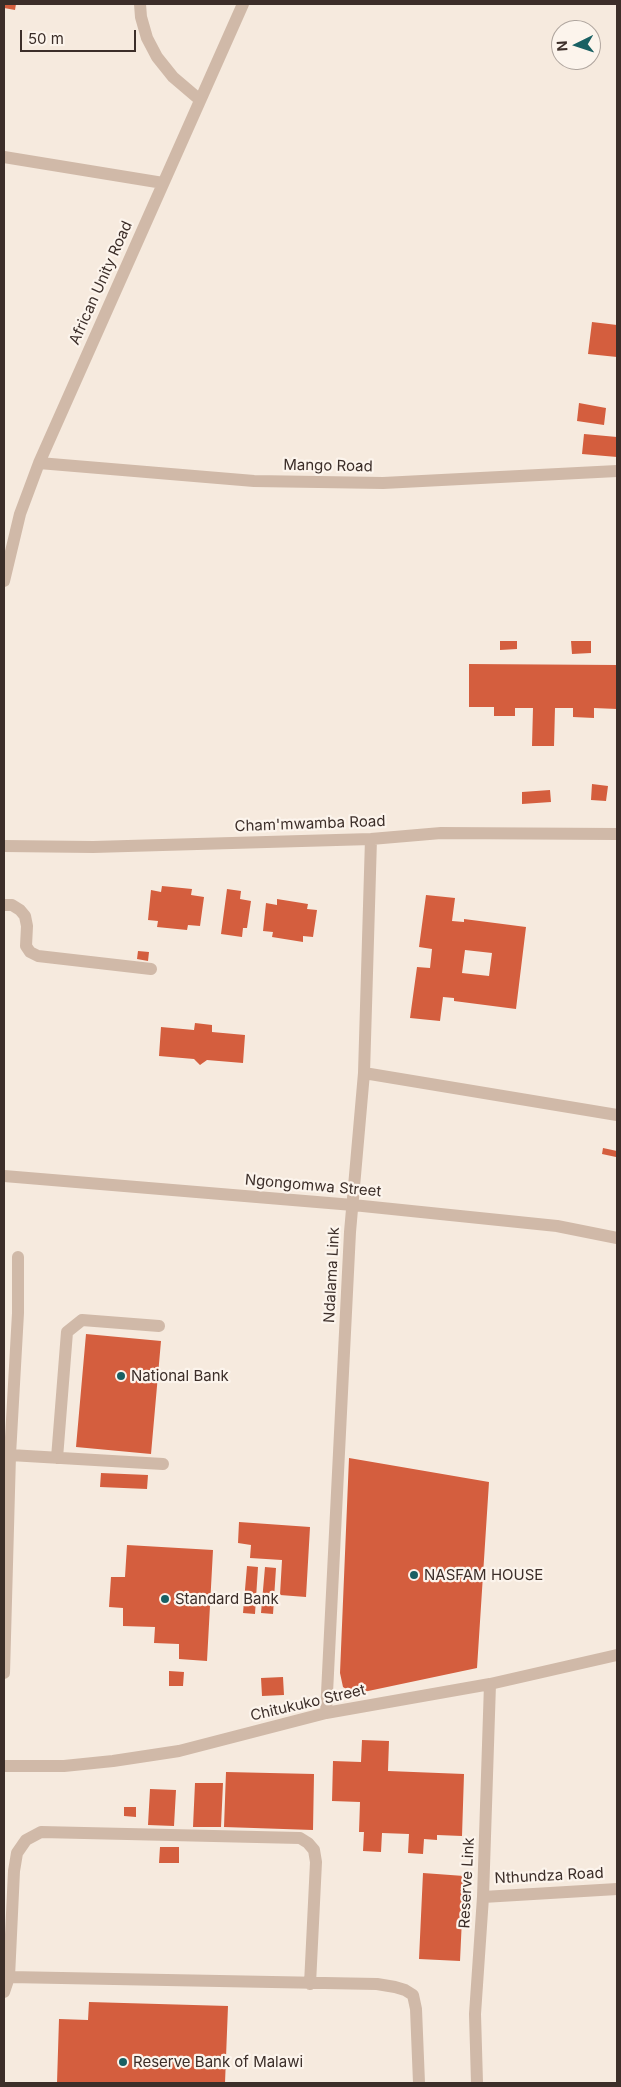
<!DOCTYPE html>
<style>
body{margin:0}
#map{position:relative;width:621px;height:2087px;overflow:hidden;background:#f6eade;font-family:Inter,sans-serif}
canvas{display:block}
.frame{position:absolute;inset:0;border:5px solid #3c2e29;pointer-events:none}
.north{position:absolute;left:551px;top:20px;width:50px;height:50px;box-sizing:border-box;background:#fcf4ec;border:1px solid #afa59e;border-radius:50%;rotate:266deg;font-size:14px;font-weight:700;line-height:20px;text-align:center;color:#3c2e29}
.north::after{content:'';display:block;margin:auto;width:18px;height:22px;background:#196063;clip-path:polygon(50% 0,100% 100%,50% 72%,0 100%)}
.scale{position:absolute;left:20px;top:30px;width:116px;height:22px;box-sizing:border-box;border:2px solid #3c2e29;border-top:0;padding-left:6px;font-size:15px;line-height:18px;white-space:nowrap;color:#3c2e29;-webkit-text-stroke:4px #fcf4ec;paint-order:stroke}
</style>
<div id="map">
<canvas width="621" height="2087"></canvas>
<div class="frame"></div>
<div class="north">N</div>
<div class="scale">50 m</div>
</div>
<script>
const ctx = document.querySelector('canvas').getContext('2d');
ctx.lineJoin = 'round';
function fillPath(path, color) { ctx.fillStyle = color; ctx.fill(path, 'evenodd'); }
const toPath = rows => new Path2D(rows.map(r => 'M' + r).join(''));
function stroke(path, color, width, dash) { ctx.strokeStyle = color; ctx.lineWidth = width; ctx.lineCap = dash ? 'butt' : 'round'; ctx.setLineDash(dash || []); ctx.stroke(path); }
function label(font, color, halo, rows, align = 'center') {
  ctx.font = font + ' Inter,sans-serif'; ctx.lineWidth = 4.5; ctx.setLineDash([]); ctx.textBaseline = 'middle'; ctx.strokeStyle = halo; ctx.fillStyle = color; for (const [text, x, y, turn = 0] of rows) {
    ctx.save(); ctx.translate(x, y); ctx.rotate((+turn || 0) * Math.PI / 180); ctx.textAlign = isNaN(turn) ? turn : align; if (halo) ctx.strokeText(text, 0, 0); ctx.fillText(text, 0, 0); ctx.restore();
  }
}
fillPath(toPath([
 [4,4,16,4,15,10,4,8],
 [592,322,617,325,617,357,588,354],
 [579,403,606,408,604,425,577,421],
 [584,434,617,437,617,457,582,454],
 [500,641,517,641,517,649,500,650],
 [571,641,591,641,591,653,572,654],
 [469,664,617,665,617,709,594,708,594,718,573,717,573,708,555,708,554,746,532,746,533,708,515,708,515,716,494,716,494,707,469,707],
 [592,784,608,786,606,801,591,800],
 [550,790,551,802,522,804,522,792],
 [162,886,192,889,191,895,204,897,200,926,188,925,187,930,157,927,158,921,148,920,151,890,161,892],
 [227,889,241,891,240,899,251,901,247,928,243,928,242,937,221,934],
 [426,895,455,898,452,921,464,922,464,919,526,927,516,1009,454,1001,454,998,443,997,440,1021,410,1018,417,967,430,968,432,949,419,947],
 [465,950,492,953,489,976,462,973],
 [277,899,308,904,307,909,317,910,313,937,303,936,303,942,272,937,273,932,263,931,266,903,277,905],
 [138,951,149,952,148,961,137,959],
 [195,1023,212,1025,212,1032,245,1035,243,1063,207,1060,200,1065,194,1059,159,1056,161,1027,194,1030],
 [603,1148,617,1151,616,1157,602,1154],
 [86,1334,161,1341,151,1454,76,1447],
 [349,1458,489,1482,477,1668,354,1694,343,1687,340,1673],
 [101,1473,148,1475,147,1489,100,1487],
 [239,1522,310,1527,306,1597,280,1595,282,1560,250,1558,251,1545,238,1543],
 [127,1545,213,1550,207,1661,179,1659,179,1644,154,1643,155,1627,123,1626,123,1608,109,1607,111,1577,125,1577],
 [247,1566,258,1567,255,1614,243,1613],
 [265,1567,276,1568,273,1614,261,1613],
 [169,1671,184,1672,183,1686,169,1686],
 [283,1677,284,1695,262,1696,261,1678],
 [362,1740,389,1741,388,1771,464,1774,462,1836,437,1835,437,1840,424,1839,423,1854,408,1853,409,1834,382,1833,381,1852,363,1851,364,1832,359,1832,360,1802,332,1801,333,1761,361,1762],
 [226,1772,314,1774,313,1830,224,1827],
 [195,1783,223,1783,221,1827,193,1827],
 [150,1789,176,1790,174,1826,148,1825],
 [124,1807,136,1807,136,1817,124,1816],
 [160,1847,179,1847,179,1863,159,1863],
 [423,1873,464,1876,460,1961,419,1959],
 [89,2002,228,2006,225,2083,57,2083,59,2019,88,2020]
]), '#d45e3e');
stroke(toPath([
 [140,4,141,17,147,38,157,57,173,77,200,100],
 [4,157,163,183],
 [39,463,254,481,383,483,617,471],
 [4,581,20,514,39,463,243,4],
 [4,846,93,847,371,839,441,833,617,834],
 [4,905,12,905,20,910,25,916,27,926,26,946,30,952,38,956,151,969],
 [364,1073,617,1115],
 [4,1176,353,1205,557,1226,617,1238],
 [10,1455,163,1464],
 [57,1458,67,1332,82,1320,159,1326],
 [4,1673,10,1455,18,1313,18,1257],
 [326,1713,350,1232,364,1073,371,839],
 [4,1766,64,1766,113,1761,179,1751,326,1713,490,1684,617,1655],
 [483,1897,617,1889],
 [9,1977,377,1984,395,1987,405,1990,413,1995,416,2009,419,2083],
 [4,1992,9,1977,14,1871,17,1853,26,1840,41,1832,300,1838,308,1843,314,1850,316,1862,310,1984],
 [477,2083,475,2014,483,1897,490,1684]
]), '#d0b9a8', 12);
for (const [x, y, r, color] of [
 [121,1376,5,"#196063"],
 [414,1575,5,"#196063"],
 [165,1599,5,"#196063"],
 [123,2062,5,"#196063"]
]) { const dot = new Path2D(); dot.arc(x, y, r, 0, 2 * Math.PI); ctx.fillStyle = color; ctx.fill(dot); stroke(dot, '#fcf4ec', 2); }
label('15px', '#3c2e29', '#fcf4ec', [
 ["African Unity Road",101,283,-66],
 ["Mango Road",328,466,1],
 ["Cham'mwamba Road",310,824,-2],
 ["Ngongomwa Street",313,1186,5],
 ["Ndalama Link",332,1275,-87],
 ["Chitukuko Street",308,1703,-13],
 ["Nthundza Road",549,1876,-3],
 ["Reserve Link",467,1883,-87]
]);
label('15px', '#3c2e29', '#fcf4ec', [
 ["National Bank",131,1376],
 ["NASFAM HOUSE",424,1575],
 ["Standard Bank",175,1599],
 ["Reserve Bank of Malawi",133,2062]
], 'left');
</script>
